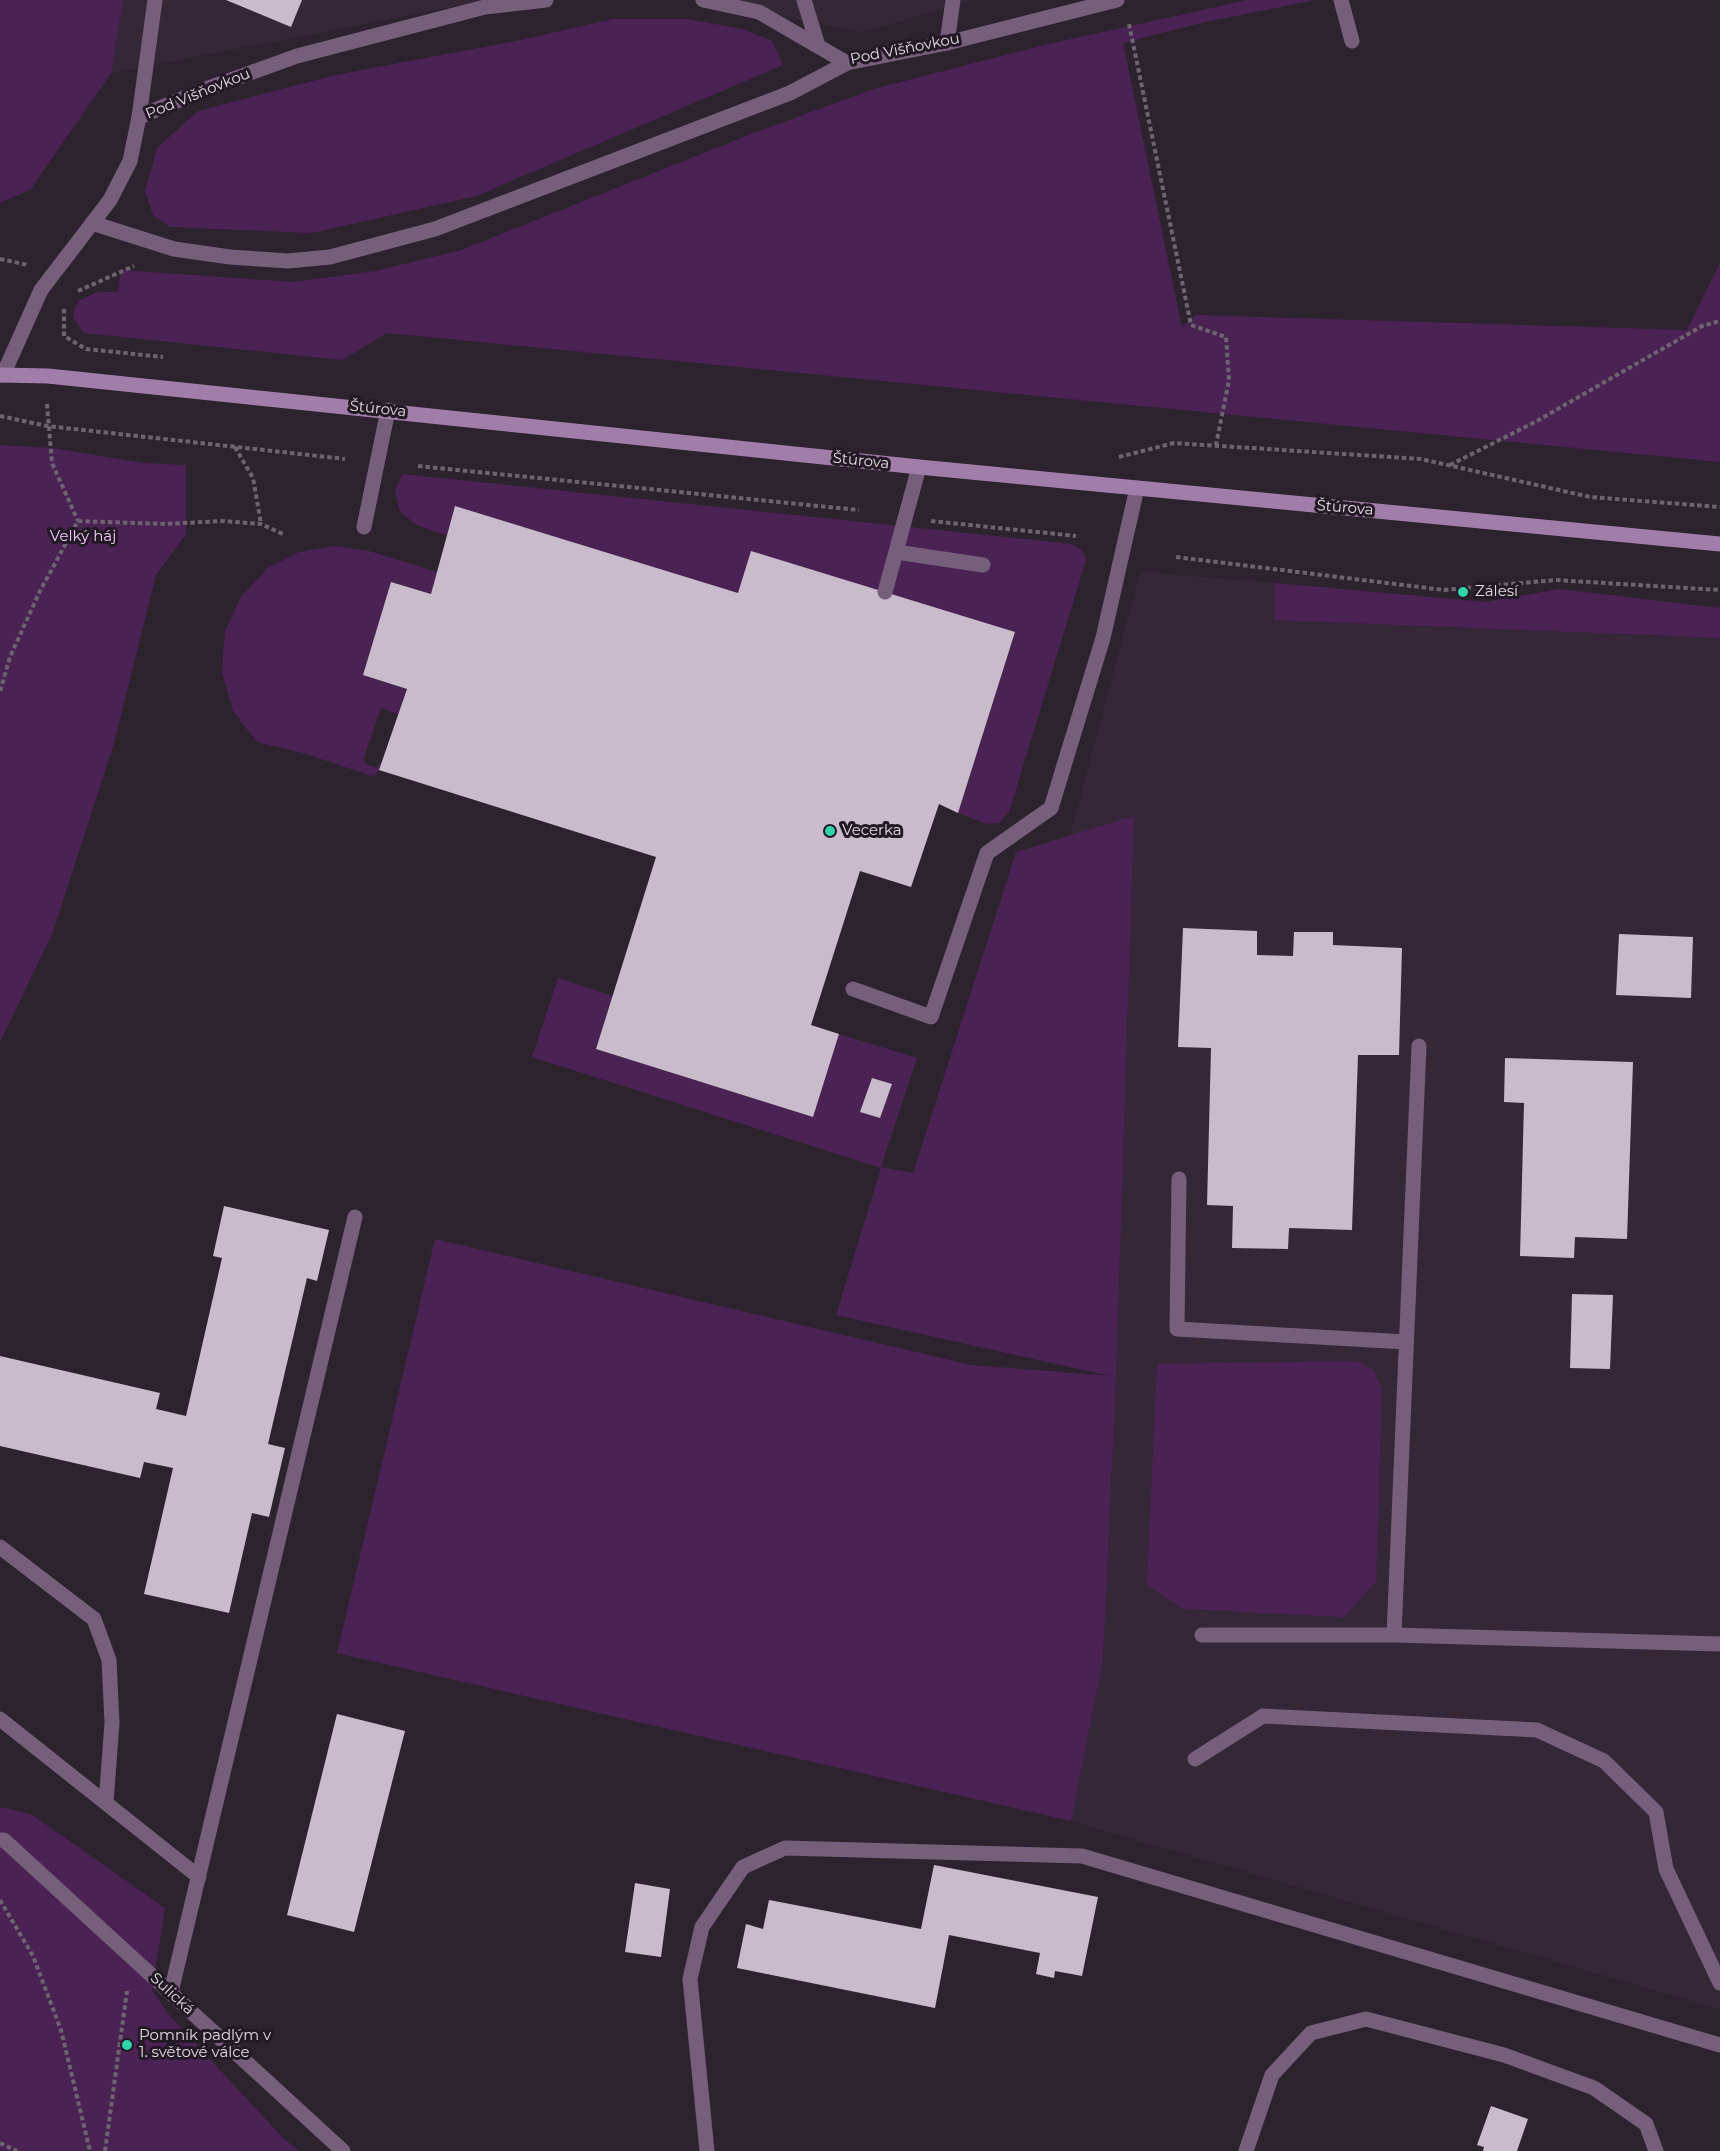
<!DOCTYPE html>
<meta charset="utf-8">
<style>
body{margin:0}
canvas{display:block;background:#2d232f}
</style>
<canvas width="1720" height="2151"></canvas>
<script>
const ctx = document.querySelector('canvas').getContext('2d');
ctx.lineJoin = 'round';
function fillPath(path, color) { ctx.fillStyle = color; ctx.fill(path, 'evenodd'); }
const toPath = rows => new Path2D(rows.map(r => 'M' + r).join(''));
function stroke(path, color, width, dash) { ctx.strokeStyle = color; ctx.lineWidth = width; ctx.lineCap = dash ? 'butt' : 'round'; ctx.setLineDash(dash || []); ctx.stroke(path); }
function label(font, color, halo, rows, align = 'center') {
  ctx.font = font + ' Montserrat,sans-serif'; ctx.lineWidth = 6; ctx.setLineDash([]); ctx.textBaseline = 'middle'; ctx.strokeStyle = halo; ctx.fillStyle = color; for (const [text, x, y, turn = 0] of rows) {
    ctx.save(); ctx.translate(x, y); ctx.rotate((+turn || 0) * Math.PI / 180); ctx.textAlign = isNaN(turn) ? turn : align; if (halo) ctx.strokeText(text, 0, 0); ctx.fillText(text, 0, 0); ctx.restore();
  }
}
fillPath(toPath([
 [123,0,488,0,111,73],
 [692,0,972,0,863,32],
 [1140,572,1275,583,1274,620,1720,638,1720,2009,1071,1821,1103,1660,1116,1377,1134,817,1070,836]
]), '#352638');
fillPath(toPath([
 [0,0,123,0,111,73,30,190,0,202],
 [1248,0,1315,0,1205,22,1123,43,1182,328,1195,315,1687,330,1720,263,1720,462,387,333,342,360,84,333,74,319,74,310,80,300,98,292,118,292,121,270,293,282,375,271,462,250,762,130,874,89,1044,45],
 [613,19,687,19,742,29,772,41,783,65,476,196,312,233,170,227,153,215,145,191,157,148,198,111,336,75,521,40],
 [0,445,52,448,144,463,186,465,186,534,156,575,114,743,53,932,0,1042],
 [402,474,1072,544,1083,551,1086,560,1009,812,999,823,988,824,958,813,1015,633,738,593,455,506,448,536,417,525,400,512,395,491],
 [334,546,369,551,437,572,431,594,391,582,363,675,406,689,398,714,381,708,364,758,365,764,377,768,378,763,381,764,375,777,303,753,257,742,233,711,222,672,225,631,241,597,268,568,299,552],
 [1275,583,1486,602,1559,589,1720,608,1720,638,1274,620],
 [1134,816,1116,1377,1103,1660,1071,1821,337,1653,435,1239,971,1365,1110,1376,836,1315,881,1168,532,1057,558,978,613,996,596,1049,813,1117,839,1034,917,1058,881,1167,913,1173,1016,852],
 [873,1078,892,1085,879,1118,860,1112],
 [1356,1361,1373,1369,1382,1389,1376,1582,1344,1617,1184,1609,1147,1585,1157,1364],
 [0,1807,31,1814,165,1908,152,1990,169,2015,283,2138,299,2151,0,2151]
]), '#4b2254');
fillPath(toPath([
 [226,0,302,0,291,27],
 [455,506,738,593,751,551,1015,632,958,813,939,804,911,887,860,871,811,1025,839,1034,813,1117,596,1049,656,857,379,770,407,689,363,675,391,582,431,594],
 [1183,928,1257,931,1257,955,1293,956,1294,932,1333,932,1333,945,1402,948,1399,1055,1358,1055,1352,1230,1289,1228,1288,1249,1232,1248,1233,1206,1207,1205,1211,1048,1178,1047],
 [1619,934,1693,937,1691,998,1616,995],
 [1505,1058,1633,1062,1627,1239,1575,1237,1574,1258,1520,1256,1524,1103,1504,1102],
 [872,1078,892,1084,880,1118,860,1112],
 [224,1206,329,1230,317,1281,307,1278,268,1444,285,1448,269,1517,252,1513,229,1613,144,1594,173,1468,144,1462,140,1478,0,1446,0,1356,160,1393,156,1409,186,1416,222,1258,213,1256],
 [1572,1294,1613,1295,1610,1369,1570,1368],
 [337,1714,405,1731,354,1932,287,1915],
 [934,1865,1098,1897,1082,1976,1055,1971,1054,1978,1036,1974,1040,1953,949,1935,935,2008,737,1968,746,1924,763,1929,769,1900,921,1929],
 [635,1883,670,1889,661,1957,625,1952],
 [1491,2106,1528,2119,1517,2151,1483,2151,1484,2147,1477,2145]
]), '#c9bbcc');
stroke(toPath([
 [1129,24,1191,325,1226,337,1229,380,1216,445],
 [0,259,28,265],
 [78,291,134,266],
 [64,309,64,336,86,349,163,357],
 [47,404,52,463,78,521],
 [0,416,47,426,345,459],
 [235,447,253,478,261,524],
 [1119,457,1174,443,1421,459,1590,497,1720,507],
 [1450,465,1537,421,1702,326,1720,321],
 [418,466,859,510],
 [931,521,1076,536],
 [1176,557,1444,590,1556,580,1720,590],
 [0,691,10,657,39,593,78,521,165,524,224,521,261,524,285,535],
 [0,1900,33,1956,61,2030,90,2151],
 [0,2143,17,2151],
 [105,2151,127,1991]
]), '#6d646f', 4, [4.5, 3]);
stroke(toPath([
 [804,0,818,46],
 [1341,0,1352,41],
 [947,43,953,0],
 [139,117,155,0],
 [364,527,388,410],
 [896,552,983,565],
 [885,592,919,467],
 [853,989,931,1017,987,853,1051,808,1103,638,1137,488],
 [1179,1179,1177,1329,1406,1342],
 [0,1547,94,1619,109,1660,112,1723,106,1803],
 [1202,1635,1394,1635,1720,1644],
 [1394,1635,1419,1046],
 [0,1719,199,1877],
 [1195,1759,1263,1716,1537,1730,1604,1761,1656,1812,1666,1869,1720,1983],
 [171,1992,355,1217],
 [707,2151,690,1979,702,1927,743,1867,785,1848,1082,1856,1720,2045]
]), '#755f7a', 15);
stroke(toPath([
 [703,0,759,12,847,63,947,43,1117,0],
 [92,223,174,249,230,257,288,261,330,257,435,229,790,93,847,63],
 [3,375,41,290,110,200,130,161,139,117,203,90,297,56,485,7,546,0],
 [0,1840,4,1840,343,2151],
 [1246,2151,1272,2075,1311,2033,1366,2019,1504,2055,1594,2088,1646,2124,1656,2151]
]), '#755f7a', 15);
stroke(toPath([
 [0,375,48,376,919,467,1720,544]
]), '#a17ea9', 15);
for (const [x, y, r, color] of [
 [1463,592,6,"#30d4a9"],
 [830,831,6,"#30d4a9"],
 [127,2045,6,"#30d4a9"]
]) { const dot = new Path2D(); dot.arc(x, y, r, 0, 2 * Math.PI); ctx.fillStyle = color; ctx.fill(dot); stroke(dot, '#231925', 2); }
label('15px', '#e1dae2', '#231925', [
 ["Pod Višňovkou",905,49,-11],
 ["Pod Višňovkou",198,94,-22],
 ["Štúrova",378,409,6],
 ["Štúrova",861,461,6],
 ["Štúrova",1345,508,5],
 ["Sulická",172,1994,43]
]);
label('15px', '#f2c8fc', '#231925', [
 ["Velký háj",83,537]
]);
label('15px', '#e1dae2', '#231925', [
 ["Zálesí",1475,592],
 ["Vecerka",842,831],
 ["Pomník padlým v",139,2036],
 ["1. světové válce",139,2053]
], 'left');
</script>
